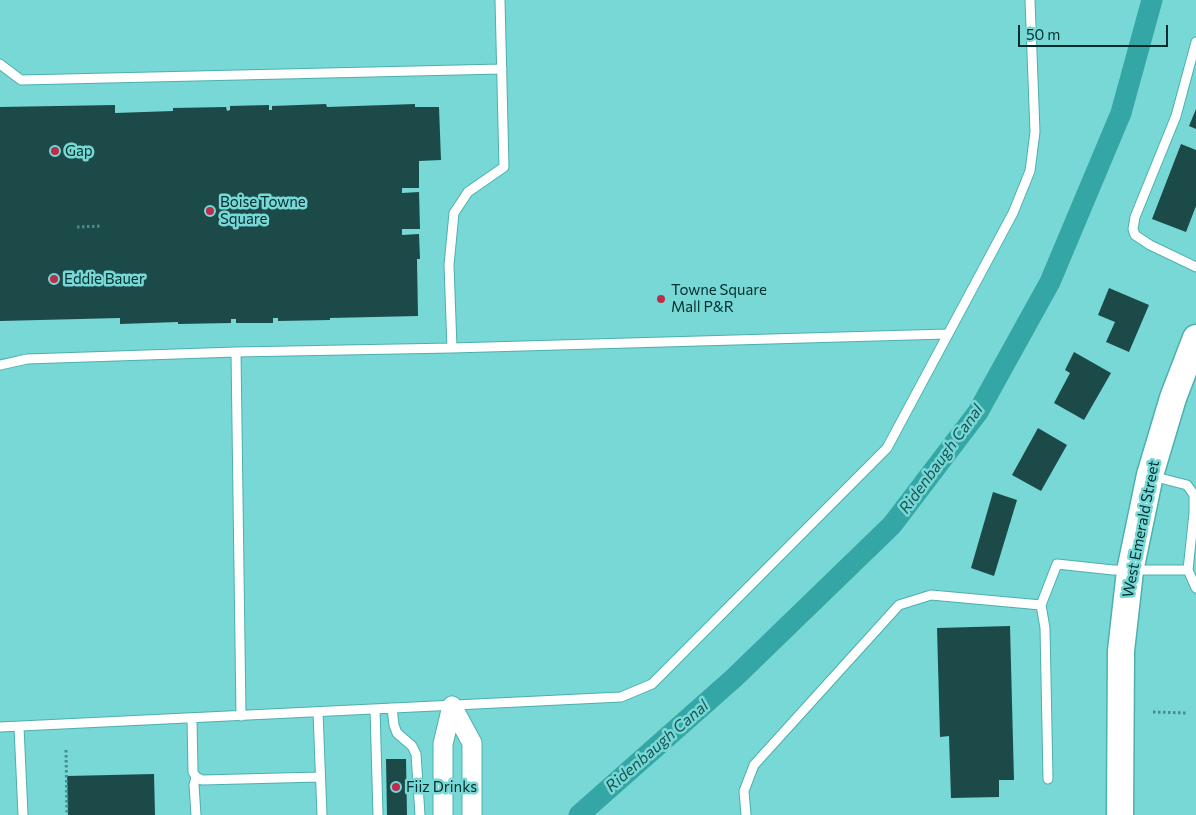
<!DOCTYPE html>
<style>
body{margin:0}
#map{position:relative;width:1196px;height:815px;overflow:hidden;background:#77d8d6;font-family:Commissioner,sans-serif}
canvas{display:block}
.scale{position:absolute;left:1018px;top:25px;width:150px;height:22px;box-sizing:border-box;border:2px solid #002d2d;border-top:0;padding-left:6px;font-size:15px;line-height:18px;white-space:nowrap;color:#002d2d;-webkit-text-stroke:4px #77d8d6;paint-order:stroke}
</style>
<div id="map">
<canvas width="1196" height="815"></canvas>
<div class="scale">50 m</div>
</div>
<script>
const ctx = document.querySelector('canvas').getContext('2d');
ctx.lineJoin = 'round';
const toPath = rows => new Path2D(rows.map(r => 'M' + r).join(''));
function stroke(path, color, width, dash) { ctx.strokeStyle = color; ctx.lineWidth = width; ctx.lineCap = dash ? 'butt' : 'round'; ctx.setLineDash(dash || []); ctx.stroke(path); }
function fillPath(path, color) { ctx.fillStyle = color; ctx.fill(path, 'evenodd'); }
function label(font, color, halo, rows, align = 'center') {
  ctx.font = font + ' Commissioner,sans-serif'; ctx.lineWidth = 5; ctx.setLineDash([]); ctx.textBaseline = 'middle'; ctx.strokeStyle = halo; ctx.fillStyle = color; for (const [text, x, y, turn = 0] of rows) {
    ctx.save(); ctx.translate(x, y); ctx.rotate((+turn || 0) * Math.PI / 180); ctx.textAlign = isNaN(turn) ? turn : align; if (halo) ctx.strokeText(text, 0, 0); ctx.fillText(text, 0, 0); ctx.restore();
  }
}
stroke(toPath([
 [579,815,734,678,892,525,978,412,1050,282,1121,113,1152,0]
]), '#34a6a5', 21);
fillPath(toPath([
 [326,104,327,107,415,104,415,107,439,107,441,160,419,161,419,188,402,188,402,193,419,192,420,229,402,229,402,235,419,234,420,259,417,259,418,316,330,318,330,320,278,321,278,318,273,318,273,323,236,323,236,319,231,319,231,323,178,324,178,322,120,324,120,318,0,321,0,107,115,105,115,113,173,111,173,108,226,107,227,111,230,110,230,106,269,105,269,110,272,110,272,106],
 [1196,109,1196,129,1189,126],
 [1181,144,1196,150,1196,206,1186,232,1152,219],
 [1109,288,1149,305,1129,352,1106,342,1115,322,1098,315],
 [1074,352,1111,373,1084,420,1054,403,1070,373,1065,370],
 [1038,428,1067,445,1041,491,1012,475],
 [993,492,1017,500,994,576,971,568],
 [1010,626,1014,780,999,780,999,797,951,798,949,736,940,737,937,628],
 [386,759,406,759,407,815,387,815],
 [154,774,155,815,68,815,67,776]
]), '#1c4a49');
const service = toPath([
 [1196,42,1176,116,1135,217,1133,229,1135,235,1150,245,1196,267],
 [0,64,21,80,502,69],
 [452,348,449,265,454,213,468,192,504,167,500,0],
 [236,352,241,716],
 [0,365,27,359,236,352,452,348,947,334],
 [1152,476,1187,485,1194,495,1194,513,1188,570],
 [1041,605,1045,628,1048,779],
 [392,708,394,725,397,733,412,746,416,754,420,815],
 [375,709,378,815],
 [318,712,322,815],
 [192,718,193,772,196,777,202,780,320,777],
 [0,727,621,697,652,684,887,448,1013,213,1030,171,1035,132,1030,0],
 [19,727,23,815],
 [196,777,194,785,196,815],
 [746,815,744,791,754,765,899,605,931,595,1041,605,1057,564,1113,570,1188,570,1196,588]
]);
const minor = toPath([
 [452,706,472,743,472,815],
 [443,815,443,744,452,706]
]);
const secondary = toPath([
 [1120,815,1121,651,1130,571,1150,475,1173,398,1196,338]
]);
stroke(service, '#4db0ae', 11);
stroke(minor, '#4db0ae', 21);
stroke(secondary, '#4db0ae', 29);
stroke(toPath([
 [77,227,102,226],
 [1153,712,1187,713],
 [66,750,67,815]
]), '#448e8d', 3, [2.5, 2.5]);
stroke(service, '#fff', 9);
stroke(minor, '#fff', 19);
stroke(secondary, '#fff', 26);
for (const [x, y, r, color] of [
 [55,151,5,"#bc2c4c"],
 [210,211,5,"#bc2c4c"],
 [54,279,5,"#bc2c4c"],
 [661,299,5,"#bc2c4c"],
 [396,787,5,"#bc2c4c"]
]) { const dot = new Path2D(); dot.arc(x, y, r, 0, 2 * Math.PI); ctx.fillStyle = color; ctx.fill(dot); stroke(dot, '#77d8d6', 2); }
label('15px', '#002d2d', '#77d8d6', [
 ["Gap",65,151],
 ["Boise Towne",220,202],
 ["Square",220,219],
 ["Eddie Bauer",64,279],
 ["Towne Square",671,290],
 ["Mall P&R",671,307],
 ["Fiiz Drinks",406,787]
], 'left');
label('15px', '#002d2d', '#77d8d6', [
 ["West Emerald Street",1141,529,-79]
]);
label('italic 16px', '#165554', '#77d8d6', [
 ["Ridenbaugh Canal",941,459,-54],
 ["Ridenbaugh Canal",657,746,-41]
]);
</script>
